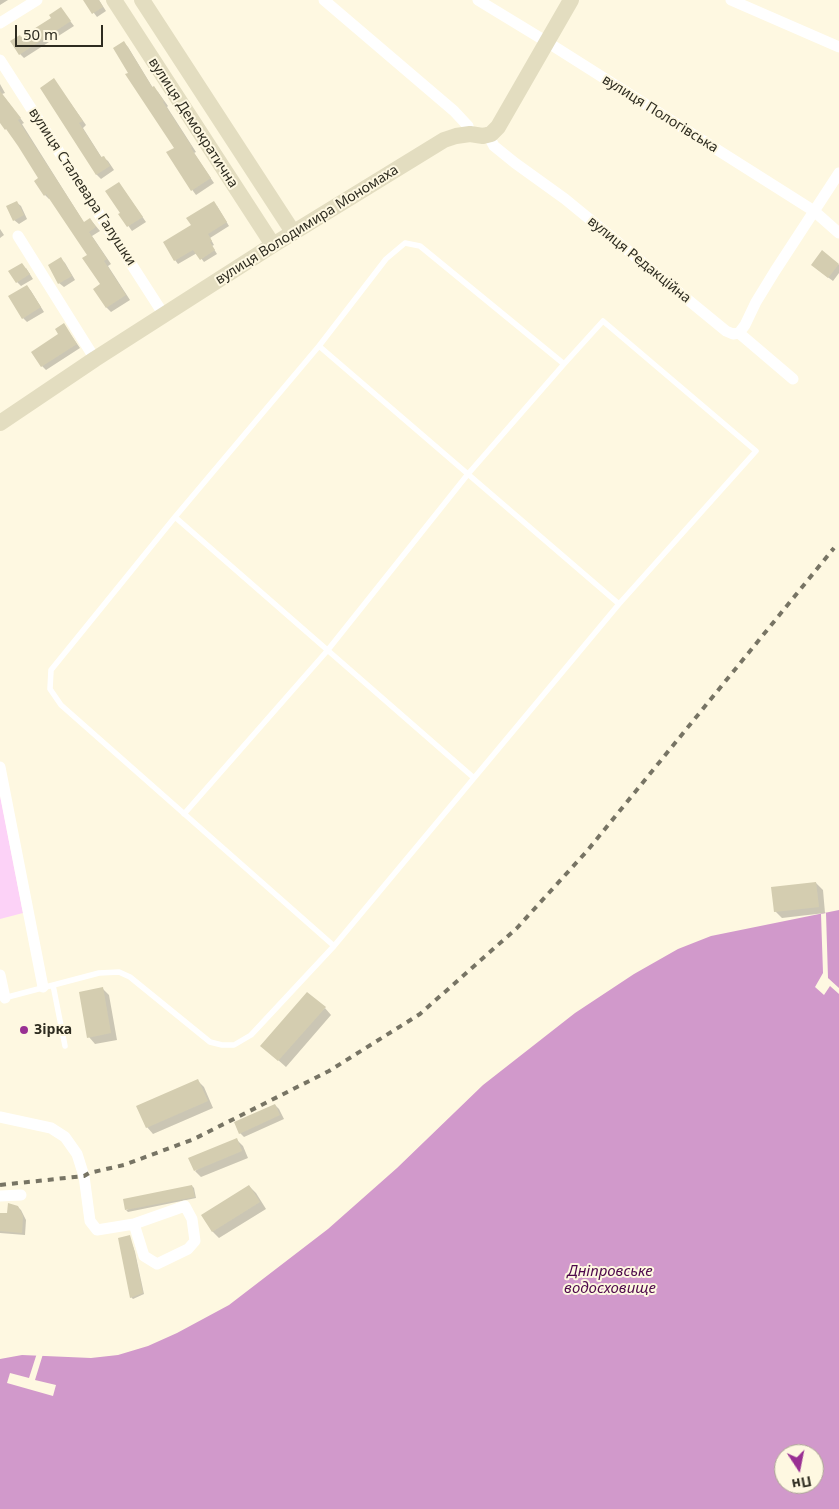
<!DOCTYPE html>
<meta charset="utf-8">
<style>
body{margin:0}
#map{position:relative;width:839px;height:1509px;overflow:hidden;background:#fef8e1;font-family:"Noto Sans",sans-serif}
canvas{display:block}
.north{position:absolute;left:774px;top:1444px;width:50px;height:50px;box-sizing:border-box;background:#fef8e1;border:1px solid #aba694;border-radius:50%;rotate:169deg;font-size:14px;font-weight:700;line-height:20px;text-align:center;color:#2e2c20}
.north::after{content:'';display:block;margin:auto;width:18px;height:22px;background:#993093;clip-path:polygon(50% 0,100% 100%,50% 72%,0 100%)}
.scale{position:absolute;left:15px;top:25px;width:88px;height:22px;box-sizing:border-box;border:2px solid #2e2c20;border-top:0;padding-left:6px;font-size:15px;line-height:18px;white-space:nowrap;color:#2e2c20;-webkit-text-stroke:4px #fef8e1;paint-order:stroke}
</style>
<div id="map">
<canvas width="839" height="1509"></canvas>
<div class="north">Пн</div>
<div class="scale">50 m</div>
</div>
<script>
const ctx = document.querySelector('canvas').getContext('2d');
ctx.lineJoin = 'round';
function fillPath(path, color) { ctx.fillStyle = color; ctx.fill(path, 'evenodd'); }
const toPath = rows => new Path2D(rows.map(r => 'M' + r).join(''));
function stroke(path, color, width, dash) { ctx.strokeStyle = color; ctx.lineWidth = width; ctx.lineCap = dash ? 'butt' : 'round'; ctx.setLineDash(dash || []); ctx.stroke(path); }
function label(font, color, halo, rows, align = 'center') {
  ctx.font = font + ' "Noto Sans",sans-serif'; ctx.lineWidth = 4; ctx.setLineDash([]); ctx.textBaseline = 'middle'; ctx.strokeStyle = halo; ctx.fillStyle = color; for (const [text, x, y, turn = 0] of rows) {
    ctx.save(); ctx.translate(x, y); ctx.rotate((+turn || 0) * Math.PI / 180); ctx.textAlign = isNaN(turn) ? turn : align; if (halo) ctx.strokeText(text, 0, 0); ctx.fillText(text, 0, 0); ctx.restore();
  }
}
fillPath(toPath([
 [0,795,23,913,0,919]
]), '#fcd2f7');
fillPath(toPath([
 [839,910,839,1509,0,1509,0,1359,22,1355,91,1358,118,1355,148,1346,177,1333,229,1305,328,1229,397,1168,483,1085,575,1013,634,974,678,949,711,936],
 [784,1454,814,1454,814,1484,784,1484]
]), '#d199cb');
fillPath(toPath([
 [826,913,828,978,839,988,839,994,830,986,824,995,815,987,823,973,821,914],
 [37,1353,43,1354,35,1380,56,1385,53,1396,7,1383,10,1373,29,1378]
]), '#fef8e1');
fillPath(toPath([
 [0,0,8,0,0,5],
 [84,0,99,0,106,11,97,17],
 [61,9,74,26,24,58,20,54,21,38,53,18],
 [124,43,128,47,153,88,158,92,168,106,167,107,196,152,194,153,214,183,196,195,182,176,175,148,130,73],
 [54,80,86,125,83,128,102,158,103,157,108,161,114,170,101,179,97,175,42,89],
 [0,84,5,93,2,94,24,123,22,124,78,213,84,223,90,219,100,231,92,236,111,264,108,266,130,300,111,312,107,308,101,285,88,255,50,198,49,199,45,195,35,181,40,178,11,134,0,121],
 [119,183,146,222,132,231,120,214,121,213],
 [16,202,21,206,27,219,19,224,14,220],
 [217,206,229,226,210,238,214,245,212,246,217,254,204,262,197,253,178,264,175,260,193,225],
 [0,229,4,235,0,238],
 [823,252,839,265,839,273,833,281,817,269],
 [61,259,65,263,75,280,64,287,59,283],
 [26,268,33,279,21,286,17,282],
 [27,286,31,291,44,312,27,322,23,318],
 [64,325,80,348,46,370,42,366],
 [816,883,823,890,825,913,782,918,775,911],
 [103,989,109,995,117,1040,95,1044,89,1037],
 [325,1008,331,1015,286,1067,269,1052],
 [198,1081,204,1087,213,1108,153,1134,147,1127],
 [275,1105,279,1109,284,1119,244,1137,240,1133],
 [236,1139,243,1146,248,1158,201,1177,195,1171],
 [192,1186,194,1188,196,1198,128,1212,126,1210],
 [249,1186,256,1193,266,1209,219,1238,213,1232,203,1215],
 [18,1207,21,1210,26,1220,25,1235,0,1233,0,1214,8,1215],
 [129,1236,135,1252,144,1294,133,1299,131,1297]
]), '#0003');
fillPath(toPath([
 [83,0,99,0,103,7,92,14],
 [61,7,71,21,19,55,10,41,20,35,21,37,51,18,49,15],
 [124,41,152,87,154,86,164,101,163,102,192,147,191,148,211,178,191,191,166,152,174,148,125,74,128,73,113,48],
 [54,78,83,121,79,123,101,157,104,156,110,166,96,175,40,88],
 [0,91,21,118,18,120,84,222,90,218,96,227,89,232,107,259,104,261,126,295,106,308,93,289,100,284,82,258,87,255,46,194,44,196,34,181,38,178,18,146,6,129,5,130,0,123],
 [119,182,143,217,127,227,118,214,120,213,105,191],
 [17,201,24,215,13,221,6,206],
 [214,201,227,222,208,234,212,241,210,242,215,250,200,260,193,250,174,261,163,242,191,225,186,218],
 [822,250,839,264,828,278,811,265],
 [61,257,72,276,58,284,48,265],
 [22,263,30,274,16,283,8,271],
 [27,285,41,307,22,319,8,296],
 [64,323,77,344,41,367,31,352,58,334,55,329],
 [816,882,819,907,774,912,771,887],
 [103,987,111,1033,87,1038,79,992],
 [307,992,326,1007,278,1061,260,1046],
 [198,1079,208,1101,146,1128,136,1106],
 [275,1104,280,1115,239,1134,234,1122],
 [237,1138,242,1151,194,1171,188,1158],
 [192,1185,195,1197,125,1210,123,1199],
 [249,1185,260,1202,212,1232,201,1215],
 [8,1203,18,1206,23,1216,22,1233,0,1231,0,1213,7,1213],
 [130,1235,134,1249,143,1293,130,1298,118,1238]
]), '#d4cdb0');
stroke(toPath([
 [319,346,386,259,405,243,420,246,564,364,603,321,756,451,619,604,334,946,61,705,50,689,51,670,175,517,319,346,619,604],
 [175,517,474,778],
 [184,814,327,651,468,474,564,364],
 [53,985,65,1046],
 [4,998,99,973,119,972,130,977,210,1042,222,1045,234,1045,251,1035,334,946]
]), '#fff', 5.5);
stroke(toPath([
 [324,0,454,111,468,126,470,134],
 [478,0,547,42,814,211,839,233],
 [731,0,839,47],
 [0,23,37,0],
 [0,60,164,315],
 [488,135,494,146,515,163,565,199,726,331,733,334,739,333,793,379],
 [18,236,95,359],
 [739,333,745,325,756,302,775,271,839,173],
 [0,767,43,987],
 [0,975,5,998],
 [0,1117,51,1128,65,1137,77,1154,84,1176,90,1221,97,1230,134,1224,185,1206,192,1219,195,1241,188,1249,157,1264,144,1256,134,1224],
 [0,1196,21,1195]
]), '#fff', 11);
stroke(toPath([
 [114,0,273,245],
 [142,0,293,232],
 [0,423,95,359,273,245,444,140,456,136,470,134,483,136,491,134,498,127,571,0]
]), '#e3ddc0', 16);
stroke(toPath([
 [0,1185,84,1176,89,1173,124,1165,194,1139,329,1071,420,1014,517,928,587,851,834,548]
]), '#777464', 4, [6, 6]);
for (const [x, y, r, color] of [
 [24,1030,5,"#993093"]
]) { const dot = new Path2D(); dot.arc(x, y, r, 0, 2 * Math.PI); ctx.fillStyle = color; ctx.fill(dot); stroke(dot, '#fef8e1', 2); }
label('14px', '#2e2c20', '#fef8e1', [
 ["вулиця Пологівська",660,114,32],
 ["вулиця Демократична",193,123,57],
 ["вулиця Сталевара Галушки",82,187,57],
 ["вулиця Володимира Мономаха",307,225,-32],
 ["вулиця Редакційна",639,260,39]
]);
label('bold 14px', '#2e2c20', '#fef8e1', [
 ["Зірка",34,1030]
], 'left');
label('italic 15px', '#4e094b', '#fef8e1', [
 ["Дніпровське",610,1272],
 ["водосховище",610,1289]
]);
</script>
